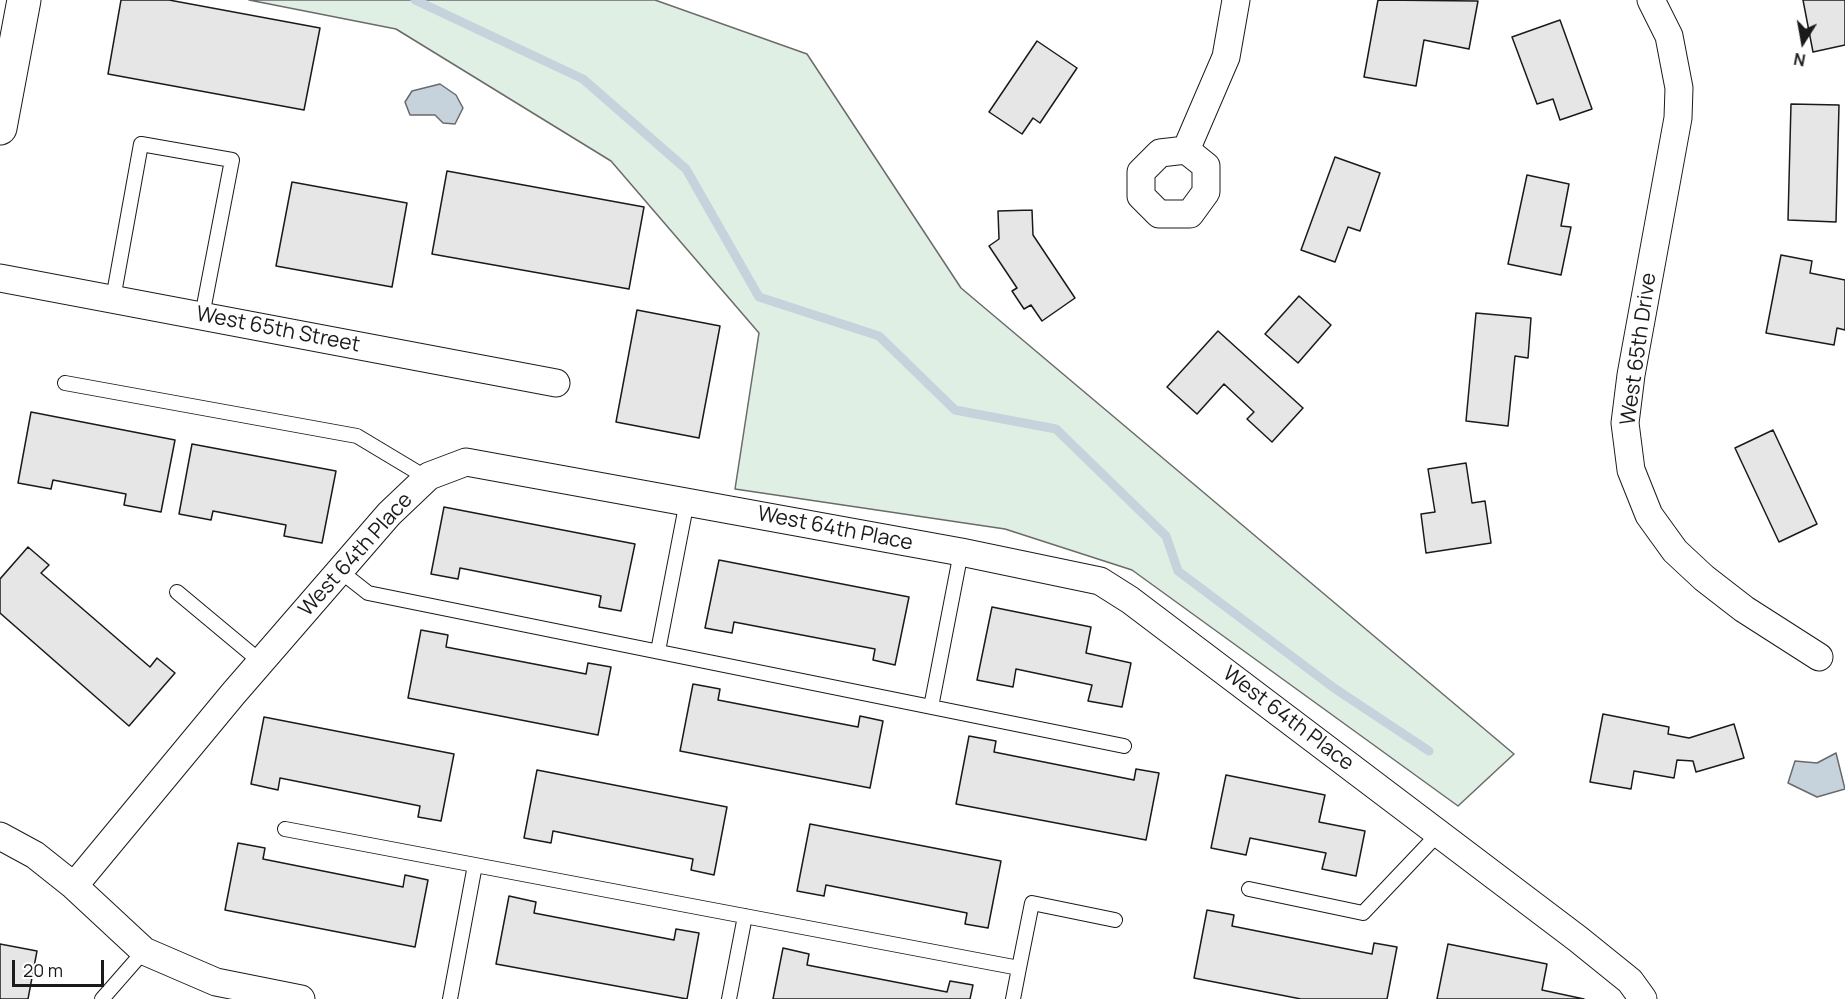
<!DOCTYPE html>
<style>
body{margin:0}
#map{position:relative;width:1845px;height:999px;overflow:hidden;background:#fff;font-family:Manrope,sans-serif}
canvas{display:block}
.north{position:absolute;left:1773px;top:12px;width:60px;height:60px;-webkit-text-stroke:4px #fff;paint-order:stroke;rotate:191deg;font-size:16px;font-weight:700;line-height:24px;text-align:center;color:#1a1a1a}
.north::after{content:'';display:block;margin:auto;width:21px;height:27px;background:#1a1a1a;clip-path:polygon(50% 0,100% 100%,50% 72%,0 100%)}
.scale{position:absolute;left:12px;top:960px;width:92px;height:27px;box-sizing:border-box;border:3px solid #1a1a1a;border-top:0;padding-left:8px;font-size:18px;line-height:21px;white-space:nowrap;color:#1a1a1a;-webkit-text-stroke:4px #fff;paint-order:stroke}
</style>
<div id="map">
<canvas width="1845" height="999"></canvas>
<div class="north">N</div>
<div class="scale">20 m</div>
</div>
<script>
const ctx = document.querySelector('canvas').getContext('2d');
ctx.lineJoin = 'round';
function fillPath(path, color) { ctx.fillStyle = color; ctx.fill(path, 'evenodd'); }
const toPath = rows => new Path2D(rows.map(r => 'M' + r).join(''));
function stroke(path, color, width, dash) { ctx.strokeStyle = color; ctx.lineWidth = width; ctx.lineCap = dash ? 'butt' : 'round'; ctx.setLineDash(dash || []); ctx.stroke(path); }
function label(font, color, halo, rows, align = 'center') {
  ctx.font = font + ' Manrope,sans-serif'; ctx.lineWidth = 4.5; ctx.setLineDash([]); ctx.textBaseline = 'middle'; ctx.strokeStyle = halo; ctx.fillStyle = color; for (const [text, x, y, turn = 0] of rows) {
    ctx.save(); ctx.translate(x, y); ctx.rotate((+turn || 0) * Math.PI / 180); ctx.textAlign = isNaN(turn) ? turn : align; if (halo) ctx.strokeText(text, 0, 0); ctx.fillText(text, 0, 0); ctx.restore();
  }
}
const green = toPath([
 [249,0,655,0,807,54,961,288,1514,754,1458,806,1132,570,1005,529,735,489,759,333,611,161,396,29,249,0]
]);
fillPath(green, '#e0efe3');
stroke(green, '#6a6a6a', 1.5);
const water = toPath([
 [440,84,456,95,463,108,455,124,443,123,435,115,410,115,405,102,412,91,440,84],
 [1836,753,1845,789,1817,797,1788,783,1795,761,1817,763,1836,753]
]);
fillPath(water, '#c6d2dc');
stroke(water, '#6a6a6a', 1.5);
stroke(toPath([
 [415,0,583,79,686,169,759,297,879,336,955,410,1056,429,1166,536,1178,571,1334,688,1429,751]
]), '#c6d2dc', 9);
const building = toPath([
 [121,0,169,0,320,28,304,110,108,74,121,0],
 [1378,0,1478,1,1469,49,1424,40,1416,86,1364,77,1378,0],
 [1803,0,1845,0,1845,45,1813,52,1803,0],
 [1560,20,1592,109,1560,120,1553,99,1537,104,1512,37,1560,20],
 [1037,41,1077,68,1040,123,1033,118,1022,134,989,112,1037,41],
 [1791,104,1839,105,1836,222,1788,220,1791,104],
 [1335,157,1380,173,1360,231,1348,227,1335,262,1301,250,1335,157],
 [447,171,644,207,629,289,432,254,447,171],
 [1527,175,1569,184,1561,226,1571,227,1561,275,1508,264,1527,175],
 [292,182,407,203,392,287,276,266,292,182],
 [1032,210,1033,235,1075,298,1042,321,1031,305,1024,309,1012,291,1017,288,989,246,999,239,998,211,1032,210],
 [1781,255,1812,261,1810,273,1845,280,1845,330,1837,328,1834,345,1766,333,1781,255],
 [1299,296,1331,325,1298,363,1265,334,1299,296],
 [637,310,720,326,699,438,616,422,637,310],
 [1476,313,1531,318,1528,358,1515,356,1508,426,1466,421,1476,313],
 [1218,331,1303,408,1272,442,1247,419,1254,412,1224,384,1197,414,1167,387,1218,331],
 [31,412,175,440,161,512,124,505,126,494,53,480,51,489,18,483,31,412],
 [1773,430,1817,524,1779,542,1735,448,1773,430],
 [192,444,336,471,322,543,284,536,286,525,213,511,211,520,179,514,192,444],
 [1466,463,1472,503,1485,501,1491,543,1426,553,1421,514,1435,512,1428,469,1466,463],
 [444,507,635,544,621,611,599,607,601,596,460,568,458,579,431,574,444,507],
 [28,547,49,565,41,573,48,579,150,667,157,658,175,673,129,726,0,613,0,579,28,547],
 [719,560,909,597,895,665,873,660,875,649,734,622,732,633,705,628,719,560],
 [992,607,1091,627,1086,653,1131,663,1122,707,1088,701,1092,685,1016,669,1013,687,977,680,992,607],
 [421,630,448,635,446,647,586,674,588,663,611,667,598,735,408,698,421,630],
 [693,684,720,689,718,700,858,727,860,716,883,721,870,788,680,751,693,684],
 [1603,714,1669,727,1668,734,1689,738,1734,724,1744,758,1696,772,1693,761,1677,760,1674,778,1634,771,1631,789,1590,782,1603,714],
 [264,717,454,754,441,821,418,817,420,806,280,778,278,790,251,784,264,717],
 [969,736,996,741,994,752,1134,780,1136,769,1159,773,1146,840,956,804,969,736],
 [537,770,727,807,714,875,691,870,693,859,553,831,551,843,524,838,537,770],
 [1226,775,1325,795,1319,822,1365,831,1356,876,1322,869,1326,853,1250,838,1246,855,1211,848,1226,775],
 [810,824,1001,861,988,928,965,924,967,913,826,885,824,896,797,891,810,824],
 [238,843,265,848,263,859,403,887,405,875,428,880,415,947,225,910,238,843],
 [509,896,536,902,534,913,674,940,676,929,699,933,687,999,496,964,509,896],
 [1207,910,1234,915,1232,926,1372,954,1374,943,1397,947,1387,999,1301,999,1194,978,1207,910],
 [0,944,37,951,28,999,0,999,0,944],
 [1448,944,1547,964,1542,990,1584,999,1437,999,1448,944],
 [783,948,809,954,807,965,947,992,950,981,973,985,970,999,773,999,783,948]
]);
fillPath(building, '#e6e6e6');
stroke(building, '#1a1a1a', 1.5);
const service = toPath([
 [113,299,141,144,232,160,202,316],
 [65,383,357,436,427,478],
 [340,571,368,593,1124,746],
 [177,592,261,662],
 [658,651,687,501],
 [931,707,961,552],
 [285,829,1019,968,1013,999],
 [1249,889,1363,913,1438,834],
 [1019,968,1032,903,1115,920],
 [102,999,144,951],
 [450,999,475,865],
 [729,999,745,916]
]);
const minor = toPath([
 [1651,0,1669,36,1679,88,1678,118,1631,375,1625,423,1631,470,1649,515,1675,551,1704,578,1744,609,1819,657],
 [1186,150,1206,166,1206,192,1190,214,1159,214,1141,196,1141,172,1160,153,1186,150],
 [1186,150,1226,57,1236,0],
 [0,278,556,383],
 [0,836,35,855,74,886,144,951,216,982,301,999],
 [74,886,233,694,389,514,429,476,466,462,961,552,1100,581,1130,600,1578,939,1630,981,1643,999]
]);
const secondary = toPath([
 [0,128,24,0]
]);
stroke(service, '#1a1a1a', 16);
stroke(minor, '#1a1a1a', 29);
stroke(secondary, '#1a1a1a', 35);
stroke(service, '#fff', 14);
stroke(minor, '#fff', 27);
stroke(secondary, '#fff', 33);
label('21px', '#1a1a1a', '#fff', [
 ["West 65th Street",278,330,11],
 ["West 65th Drive",1639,349,-82],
 ["West 64th Place",835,529,11],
 ["West 64th Place",356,555,-48],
 ["West 64th Place",1288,719,37]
]);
</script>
